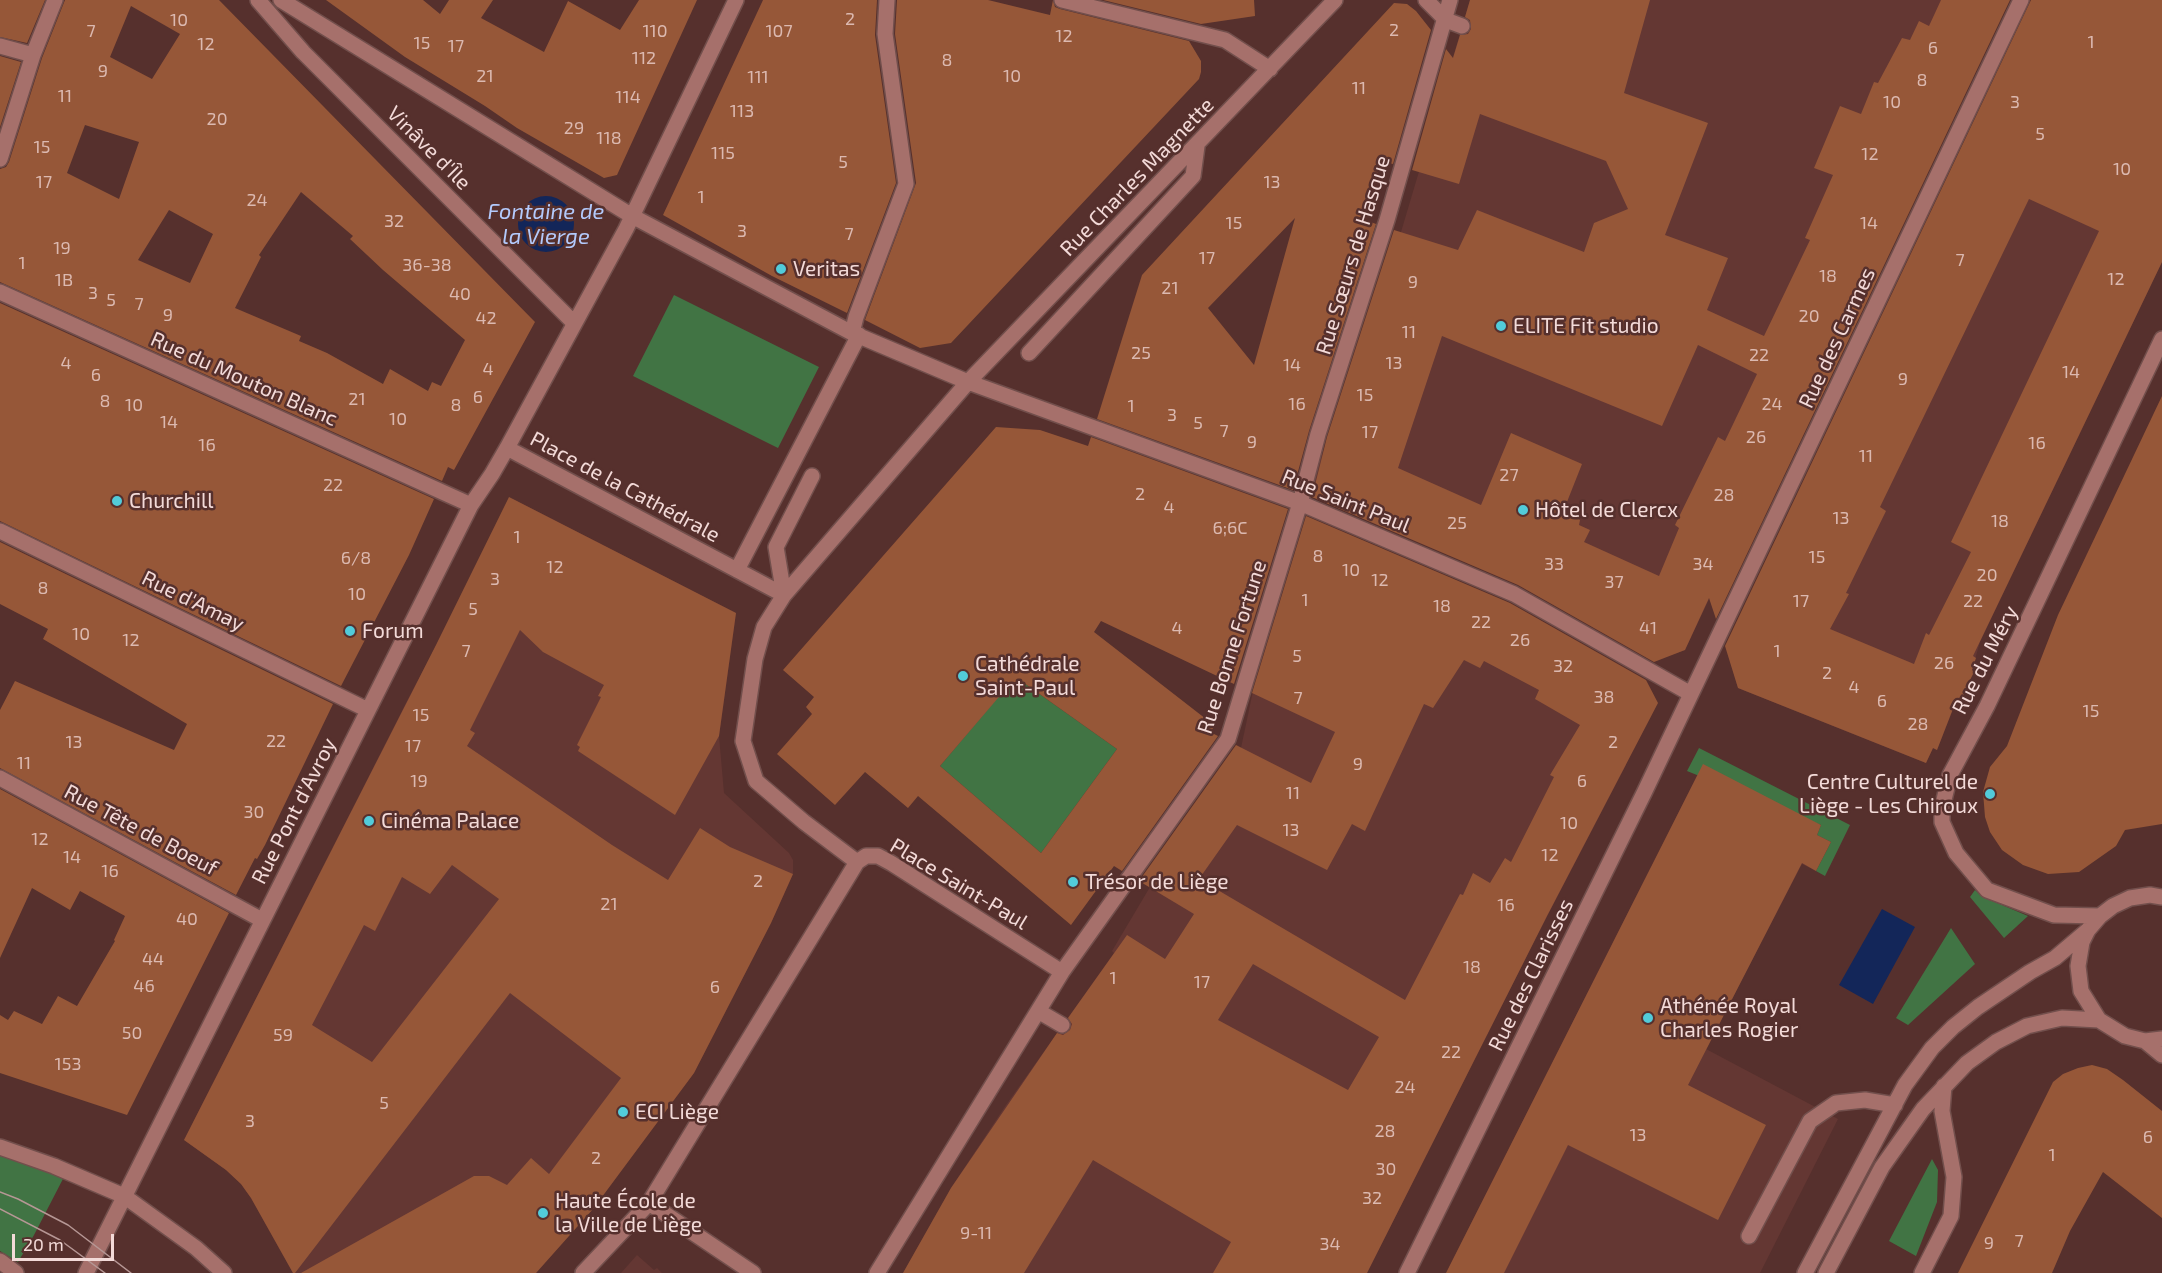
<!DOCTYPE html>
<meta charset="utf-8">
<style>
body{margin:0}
#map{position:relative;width:2162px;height:1273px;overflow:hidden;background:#56302d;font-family:"Exo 2",sans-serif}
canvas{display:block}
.scale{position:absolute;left:12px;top:1234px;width:102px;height:27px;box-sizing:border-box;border:3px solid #f3dad8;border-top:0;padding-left:8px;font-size:18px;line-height:21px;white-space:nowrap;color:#f3dad8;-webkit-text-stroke:4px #56302d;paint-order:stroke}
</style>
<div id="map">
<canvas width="2162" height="1273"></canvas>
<div class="scale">20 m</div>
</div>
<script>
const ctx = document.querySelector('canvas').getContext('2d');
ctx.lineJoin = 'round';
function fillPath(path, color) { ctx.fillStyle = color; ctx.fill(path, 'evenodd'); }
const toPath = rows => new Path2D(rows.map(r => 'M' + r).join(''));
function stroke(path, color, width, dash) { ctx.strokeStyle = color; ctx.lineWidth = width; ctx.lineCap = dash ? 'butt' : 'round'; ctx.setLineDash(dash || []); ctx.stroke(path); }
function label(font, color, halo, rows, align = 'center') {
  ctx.font = font + ' "Exo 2",sans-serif'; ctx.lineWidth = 5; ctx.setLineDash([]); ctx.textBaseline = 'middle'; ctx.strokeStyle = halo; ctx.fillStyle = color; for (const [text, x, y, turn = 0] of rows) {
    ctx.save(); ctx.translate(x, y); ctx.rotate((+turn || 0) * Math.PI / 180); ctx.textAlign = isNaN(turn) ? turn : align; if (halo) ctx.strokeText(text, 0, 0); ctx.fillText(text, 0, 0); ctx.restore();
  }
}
fillPath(toPath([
 [1470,0,1993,0,1685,650,1671,655,1606,622,1316,489,1313,480,1374,312,1401,232],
 [2162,0,2162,262,1980,642,1972,670,1974,672,1966,688,1961,703,1956,702,1937,750,1933,748,1926,763,1738,688,1730,661,1754,608],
 [513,499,736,613,719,736,724,793,789,853,793,860,793,874,771,923,694,1073,593,1209,536,1273,293,1273,251,1198,241,1184,226,1170,184,1140,407,701],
 [1442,577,1626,765,1539,932,1367,1273,903,1273,951,1188,1006,1105,1114,953,1112,951,1150,887,1241,748,1253,691],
 [1703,764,1821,825,1831,842,1816,871,1802,864,1706,1049,1838,1119,1760,1273,1446,1273],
 [637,1255,654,1270,657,1268,662,1273,621,1273]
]), '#643733');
fillPath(toPath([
 [674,295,819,367,778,448,633,376],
 [1010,683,1018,688,1024,683,1117,749,1041,853,940,766],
 [1699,748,1850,825,1825,876,1816,871,1831,842,1817,835,1821,825,1687,771],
 [1975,890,1983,897,2028,916,2004,938,1970,897],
 [1951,928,1975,964,1908,1025,1896,1018],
 [0,1151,65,1175,34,1235,18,1262,0,1251],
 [1932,1159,1938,1170,1937,1202,1916,1256,1889,1241]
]), '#417444');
fillPath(toPath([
 '518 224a28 28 0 1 1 56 0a28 28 0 1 1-56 0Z',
 [1882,909,1915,927,1873,1004,1839,985]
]), '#132659');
fillPath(toPath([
 [0,0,45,0,27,43,0,37],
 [65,0,219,0,535,322,454,470,448,467,442,481,0,282,0,169,6,167,9,162,42,58],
 [131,6,180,34,152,79,110,57],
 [85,125,139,142,119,199,67,173],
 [301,192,353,236,350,239,383,270,465,340,441,386,432,382,428,391,390,369,383,384,327,353,299,341,301,336,235,308,261,257,259,255],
 [169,210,213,234,190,283,138,260],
 [326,0,423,0,440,14,449,0,493,0,481,18,544,52,568,1,620,30,639,0,697,0,617,175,604,178,517,128,485,106,405,57],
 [763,0,877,0,875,35,896,183,847,313,772,276,663,215],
 [897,0,988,0,1050,15,1053,0,1055,7,1060,9,1189,41,1201,61,1201,72,1199,79,951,343,920,348,865,320,916,183,895,34],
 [1103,0,1254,0,1255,16,1201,24],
 [1470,0,1650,0,1624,93,1708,123,1665,235,1728,258,1707,310,1764,336,1810,240,1805,238,1833,175,1814,168,1840,106,1861,114,1874,82,1878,83,1902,38,1910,40,1919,21,1929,26,1941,0,2010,0,1716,619,1709,598,1685,650,1654,662,1518,585,1312,497,1327,437,1394,230,1458,250,1477,210,1584,252,1594,223,1628,209,1606,161,1480,114,1459,184,1412,170,1446,49,1453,58,1460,35,1468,34,1471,29,1470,20,1465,17],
 [1442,336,1662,426,1698,345,1757,374,1725,441,1718,437,1675,525,1679,528,1659,576,1584,542,1590,530,1579,525,1580,520,1563,512,1582,464,1511,433,1481,505,1398,468],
 [2031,0,2162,0,2162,262,1973,656,1976,658,1972,670,1974,672,1966,688,1961,703,1956,701,1937,750,1933,748,1926,763,1738,688,1725,646],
 [2029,199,2099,231,1951,542,1971,552,1929,635,1926,633,1914,664,1830,629,1849,594,1846,593,1886,511,1880,507],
 [1394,3,1407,4,1416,11,1431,30,1393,164,1381,161,1366,220,1376,224,1309,431,1293,490,1097,419,1142,275],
 [1295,218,1254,365,1208,308],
 [0,56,21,62,0,127],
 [0,303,434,499,409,555,341,686,0,521],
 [2162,396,2162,824,2125,830,2116,846,2079,872,2048,874,2023,865,2002,850,1990,832,1985,817,1983,792,1990,767,2007,746,2058,615],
 [996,427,1040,430,1088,446,1091,437,1288,509,1234,684,1101,621,1094,632,1215,726,1210,732,1218,736,1122,871,1114,866,1071,925,918,796,908,808,865,772,835,805,777,754,812,714,806,707,814,697,783,670],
 [1024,683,1117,749,1041,853,940,766,1010,684,1018,688],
 [509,497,736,613,719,736,675,815,578,751,580,747,577,745,601,697,598,696,604,685,543,652,520,630,470,730,475,733,467,746,612,845,668,880,700,828,730,847,793,874,771,923,694,1073,593,1209,536,1273,301,1273,474,1176,489,1176,507,1185,531,1158,549,1174,621,1078,510,993,295,1273,293,1273,251,1198,241,1184,226,1170,184,1140,436,645],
 [452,865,499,899,372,1062,312,1025,364,925,375,931,402,877,430,894],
 [1306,516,1510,603,1646,680,1658,703,1548,914,1367,1273,1213,1273,1231,1242,1093,1160,1024,1273,903,1273,951,1188,1057,1033,1063,1035,1070,1030,1072,1024,1068,1018,1127,935,1165,959,1194,914,1139,881,1236,745,1311,783,1335,732,1252,693],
 [1464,660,1480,668,1484,661,1539,690,1535,699,1580,725,1550,775,1554,777,1511,862,1505,858,1490,883,1473,873,1463,895,1460,894,1405,1000,1199,879,1237,825,1327,870,1352,824,1365,831,1424,704,1433,708],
 [1253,964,1379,1037,1348,1090,1218,1020],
 [0,542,333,704,265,845,257,859,255,858,236,895,0,768,0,710,15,681,174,750,187,724,43,639,48,629,0,604],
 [1703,764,1821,825,1817,835,1831,842,1816,871,1802,863,1688,1085,1766,1125,1718,1220,1568,1145,1504,1273,1446,1273],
 [0,789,229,913,127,1115,0,1073,0,1015,8,1020,14,1011,42,1024,58,996,77,1006,115,941,114,940,125,916,80,891,70,910,32,888,0,958],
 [2092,1065,2107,1069,2123,1080,2162,1111,2162,1218,2103,1172,2070,1231,2052,1273,1958,1273,2053,1082,2063,1074,2078,1068]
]), '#965738');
const minor = toPath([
 [258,0,303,52,574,323],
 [281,0,632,216,852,333,968,382,1300,503,1514,594,1691,694],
 [1062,0,1225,40,1270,69],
 [1426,0,1446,20,1462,26],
 [0,46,33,55],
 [0,159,33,55,55,0],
 [0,292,471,505],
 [852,333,856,317,906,184,885,34,887,0],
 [1029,353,1193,176,1197,146],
 [507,448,784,595],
 [0,531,368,710],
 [737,570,859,335],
 [784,595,776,547,812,476],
 [0,778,262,920],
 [857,862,804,822,756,781,743,741,755,659,764,627,784,595,968,382,1335,0],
 [2162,897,2150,895,2130,898,2113,906,2100,916,2088,930,2082,942,2078,966,2081,991,2099,1020,2125,1036,2145,1041,2162,1039],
 [2100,916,2054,915,1987,890,1956,853,1942,822,1942,808,1950,775,1987,706,2162,339],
 [1038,1011,1062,1025],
 [2145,1041,2162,1055],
 [0,1147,54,1166,124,1196,196,1248,224,1273],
 [649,1203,753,1273],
 [1749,1236,1810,1121,1836,1103,1865,1100,1895,1105],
 [0,1261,16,1273],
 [86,1273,471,505,492,474,507,448,626,229,736,0],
 [583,1273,649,1203,857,862,866,856,878,856,891,863,1062,972],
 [877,1273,1062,972,1228,739,1300,503,1318,434,1387,220,1450,0],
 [1407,1273,1644,793,2021,0],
 [1805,1273,1905,1085,1932,1048,1953,1027,1978,1007,2030,972,2055,958,2088,930],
 [1826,1273,1882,1167,1923,1109,1967,1063,1996,1042,2027,1026,2062,1018,2099,1020],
 [1922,1273,1951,1216,1954,1177,1942,1111,1944,1086]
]);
stroke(minor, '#724f4c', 18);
stroke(minor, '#a6706b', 15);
stroke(toPath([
 [0,1192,18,1199,68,1225,131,1273],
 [0,1209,60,1240,105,1273]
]), '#b69795', 1.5);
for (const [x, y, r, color] of [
 [781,269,6,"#52cbd9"],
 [1501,326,6,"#52cbd9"],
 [117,501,6,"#52cbd9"],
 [1523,510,6,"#52cbd9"],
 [350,631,6,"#52cbd9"],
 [963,676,6,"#52cbd9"],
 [1990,794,6,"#52cbd9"],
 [369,821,6,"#52cbd9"],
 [1073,882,6,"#52cbd9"],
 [1648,1018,6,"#52cbd9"],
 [623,1112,6,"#52cbd9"],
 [543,1213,6,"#52cbd9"]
]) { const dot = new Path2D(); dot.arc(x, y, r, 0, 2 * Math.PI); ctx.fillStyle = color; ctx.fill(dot); stroke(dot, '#56302d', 2); }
label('18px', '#dcb9b0', null, [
 ["2",850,19],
 ["10",179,20],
 ["2",1394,30],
 ["7",91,31],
 ["110",655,31],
 ["107",779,31],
 ["12",1064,36],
 ["1",2091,42],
 ["15",422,43],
 ["12",206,44],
 ["17",456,46],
 ["6",1933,48],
 ["112",644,58],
 ["8",947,60],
 ["9",103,71],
 ["21",485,76],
 ["10",1012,76],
 ["111",758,77],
 ["8",1922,80],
 ["11",1359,88],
 ["11",65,96],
 ["114",628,97],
 ["10",1892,102],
 ["3",2015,102],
 ["113",742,111],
 ["20",217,119],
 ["29",574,128],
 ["5",2040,134],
 ["118",609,138],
 ["15",42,147],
 ["115",723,153],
 ["12",1870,154],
 ["5",843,162],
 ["10",2122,169],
 ["17",44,182],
 ["13",1272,182],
 ["1",701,197],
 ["24",257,200],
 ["32",394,221],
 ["15",1234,223],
 ["14",1869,223],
 ["3",742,231],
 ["7",849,234],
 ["19",62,248],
 ["17",1207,258],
 ["7",1960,260],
 ["1",22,263],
 ["36-38",427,265],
 ["18",1828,276],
 ["12",2116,279],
 ["1B",64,280],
 ["9",1413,282],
 ["21",1170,288],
 ["3",93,293],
 ["40",460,294],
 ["5",111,300],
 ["7",139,304],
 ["9",168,315],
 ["20",1809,316],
 ["42",486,318],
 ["11",1409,332],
 ["25",1141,353],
 ["22",1759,355],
 ["4",66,363],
 ["13",1394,363],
 ["14",1292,365],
 ["4",488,369],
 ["14",2071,372],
 ["6",96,375],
 ["9",1903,379],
 ["15",1365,395],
 ["6",478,397],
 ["21",357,399],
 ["8",105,401],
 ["16",1297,404],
 ["24",1772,404],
 ["10",134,405],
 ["8",456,405],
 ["1",1131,406],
 ["3",1172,415],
 ["10",398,419],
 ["14",169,422],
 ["5",1198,423],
 ["7",1224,431],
 ["17",1370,432],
 ["26",1756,437],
 ["9",1252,442],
 ["16",2037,443],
 ["16",207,445],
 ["11",1866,456],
 ["27",1509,475],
 ["22",333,485],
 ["2",1140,494],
 ["28",1724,495],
 ["4",1169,507],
 ["13",1841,518],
 ["18",2000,521],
 ["25",1457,523],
 ["6;6C",1230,528],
 ["1",517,537],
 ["8",1318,556],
 ["15",1817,557],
 ["6/8",356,558],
 ["33",1554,564],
 ["34",1703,564],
 ["12",555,567],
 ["10",1351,570],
 ["20",1987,575],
 ["3",495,579],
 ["12",1380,580],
 ["37",1614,582],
 ["8",43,588],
 ["10",357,594],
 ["1",1305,600],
 ["17",1801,601],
 ["22",1973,601],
 ["18",1442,606],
 ["5",473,609],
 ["22",1481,622],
 ["4",1177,628],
 ["41",1648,628],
 ["10",81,634],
 ["12",131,640],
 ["26",1520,640],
 ["7",466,651],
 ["1",1777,651],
 ["5",1297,656],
 ["26",1944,663],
 ["32",1563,666],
 ["2",1827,673],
 ["4",1854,687],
 ["38",1604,697],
 ["7",1298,698],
 ["6",1882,701],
 ["15",2091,711],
 ["15",421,715],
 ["28",1918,724],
 ["22",276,741],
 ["13",74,742],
 ["2",1613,742],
 ["17",413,746],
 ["11",24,763],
 ["9",1358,764],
 ["19",419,781],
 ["6",1582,781],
 ["11",1293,793],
 ["30",254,812],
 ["10",1569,823],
 ["13",1291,830],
 ["12",40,839],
 ["12",1550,855],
 ["14",72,857],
 ["16",110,871],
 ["2",758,881],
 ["21",609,904],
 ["16",1506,905],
 ["40",187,919],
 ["44",153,959],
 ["18",1472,967],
 ["1",1113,978],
 ["17",1202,982],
 ["46",144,986],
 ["6",715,987],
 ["50",132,1033],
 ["59",283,1035],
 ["22",1451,1052],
 ["153",68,1064],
 ["24",1405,1087],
 ["5",384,1103],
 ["3",250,1121],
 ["28",1385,1131],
 ["13",1638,1135],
 ["6",2148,1137],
 ["1",2052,1155],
 ["2",596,1158],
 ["30",1386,1169],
 ["32",1372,1198],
 ["9-11",976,1233],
 ["7",2019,1241],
 ["9",1989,1243],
 ["34",1330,1244]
]);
label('21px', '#f3dad8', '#56302d', [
 ["Vinâve d'Île",429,148,45],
 ["Rue Charles Magnette",1137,177,-46],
 ["Rue Sœurs de Hasque",1353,255,-73],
 ["Rue des Carmes",1837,338,-65],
 ["Rue du Mouton Blanc",244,379,24],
 ["Place de la Cathédrale",625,487,28],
 ["Rue Saint Paul",1346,501,22],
 ["Rue d'Amay",193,601,26],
 ["Rue Bonne Fortune",1232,647,-72],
 ["Rue du Méry",1985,660,-63],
 ["Rue Pont d'Avroy",294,811,-63],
 ["Rue Tête de Boeuf",141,830,28],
 ["Place Saint-Paul",959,884,31],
 ["Rue des Clarisses",1531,975,-64]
]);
label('21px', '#f3dad8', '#56302d', [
 ["Veritas",793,269],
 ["ELITE Fit studio",1513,326],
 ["Churchill",129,501],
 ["Hôtel de Clercx",1535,510],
 ["Forum",362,631],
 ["Cathédrale",975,664],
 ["Saint-Paul",975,688],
 ["Centre Culturel de",1978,782,"right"],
 ["Liège - Les Chiroux",1978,806,"right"],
 ["Cinéma Palace",381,821],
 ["Trésor de Liège",1085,882],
 ["Athénée Royal",1660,1006],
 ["Charles Rogier",1660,1030],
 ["ECI Liège",635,1112],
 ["Haute École de",555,1201],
 ["la Ville de Liège",555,1225]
], 'left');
label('italic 22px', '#b3cafc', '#56302d', [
 ["Fontaine de",546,212],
 ["la Vierge",546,237]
]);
</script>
